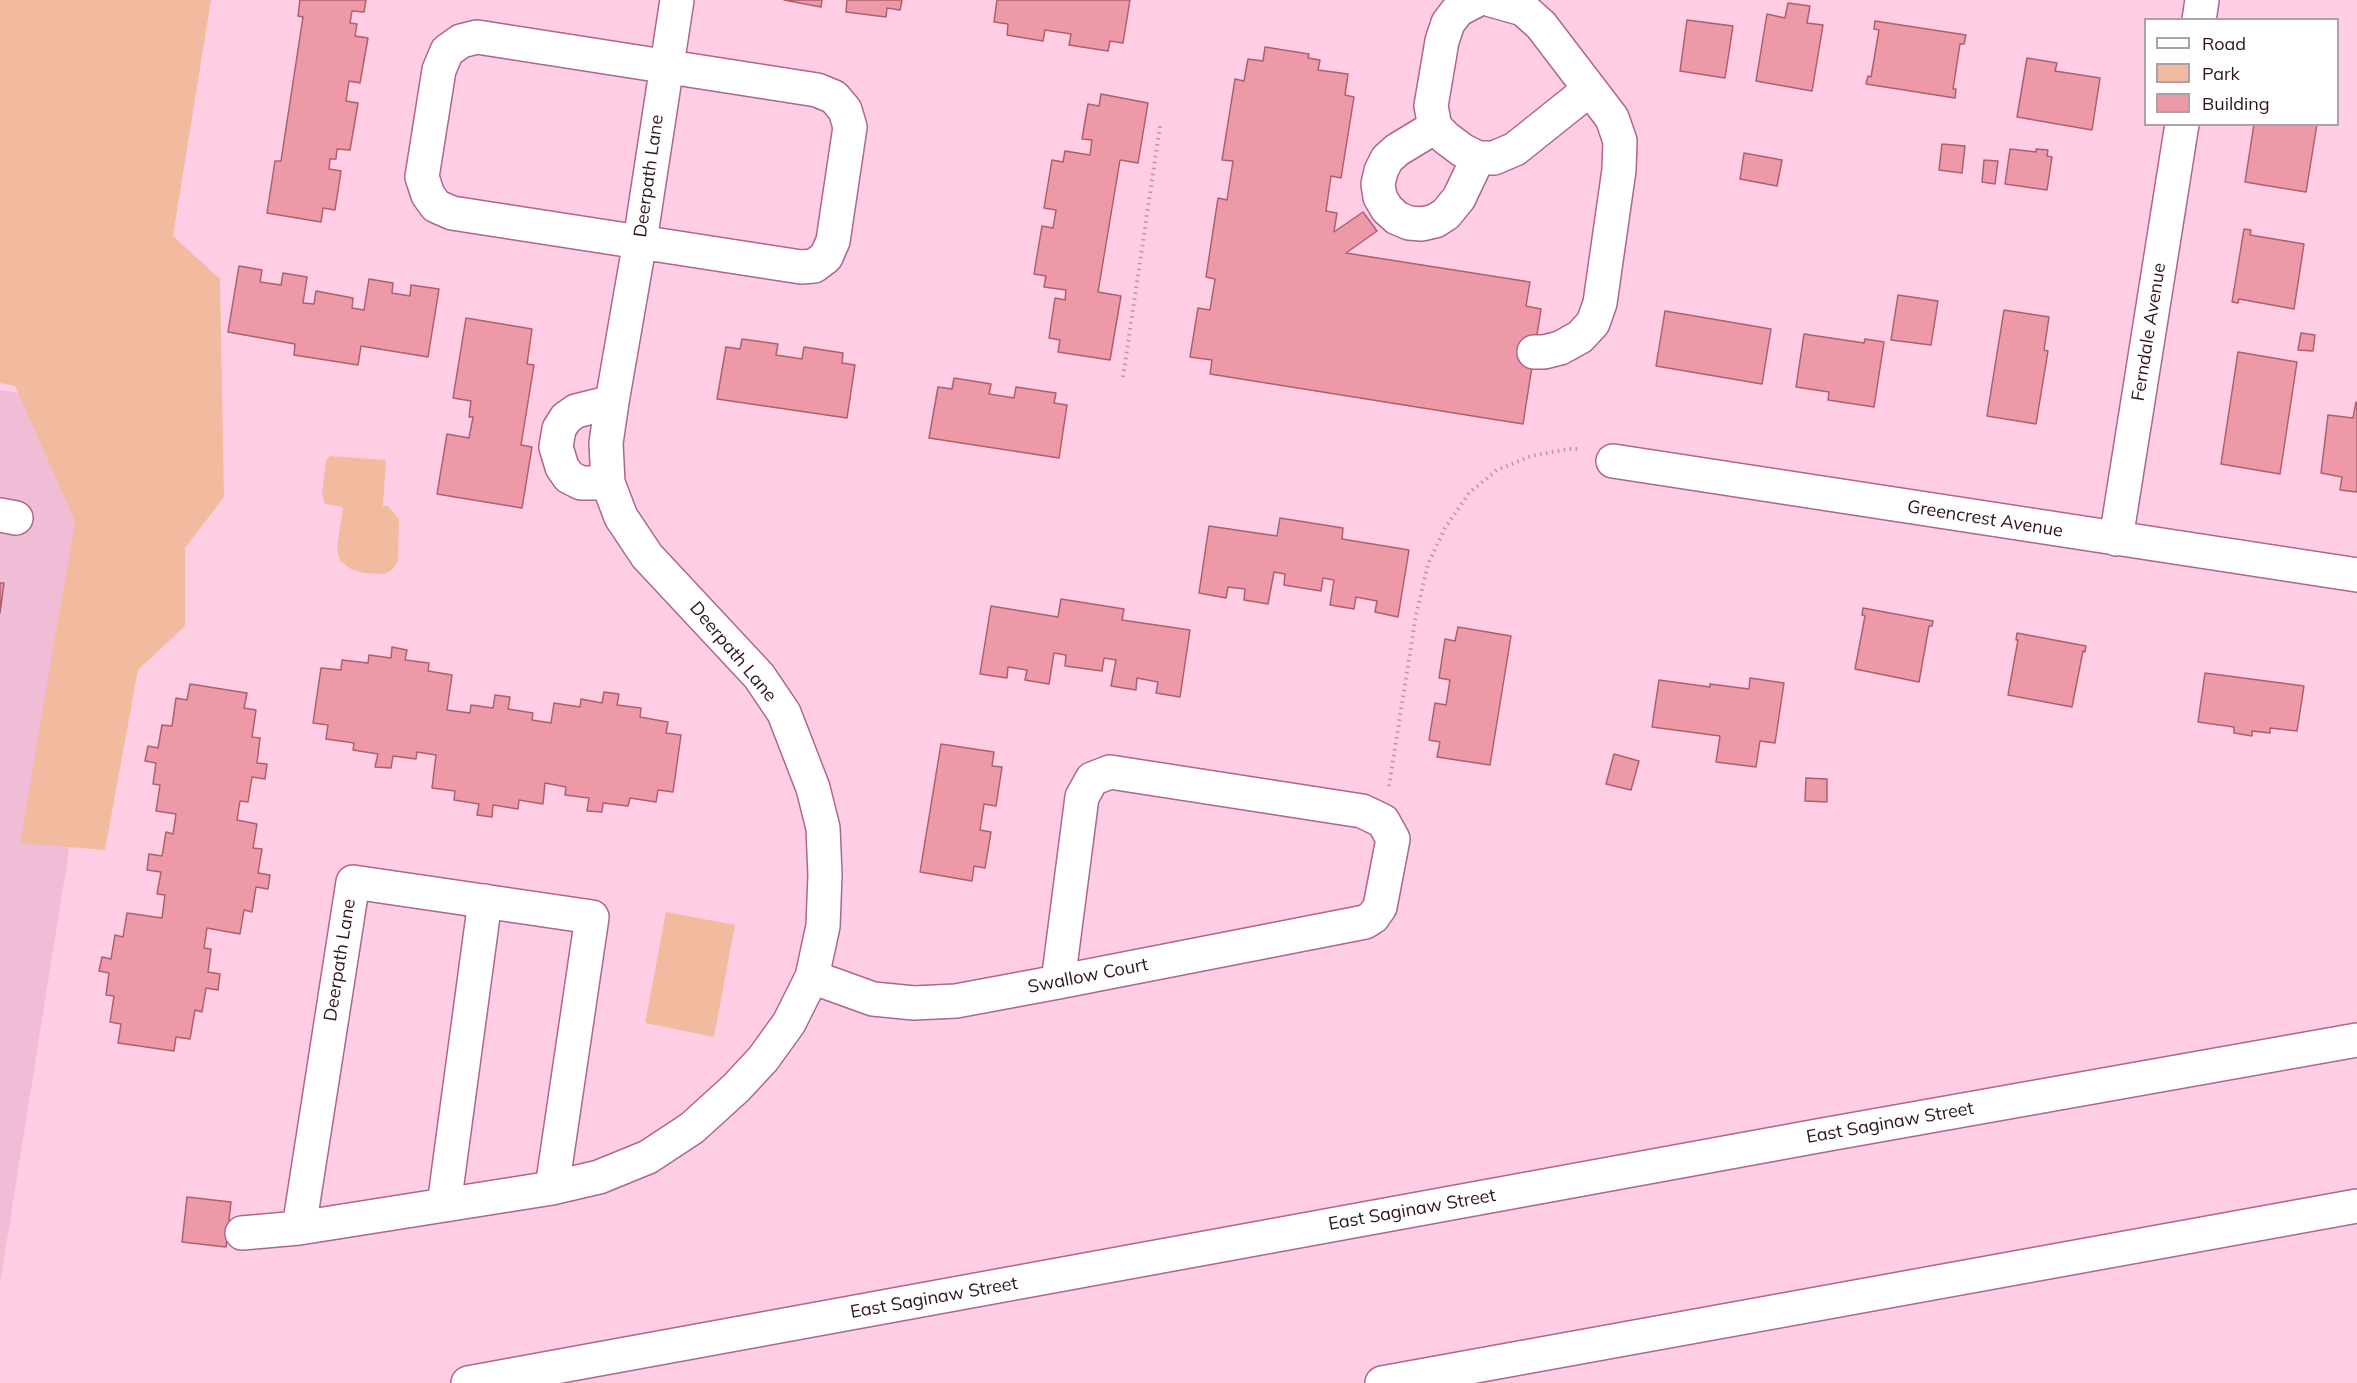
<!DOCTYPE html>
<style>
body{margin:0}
#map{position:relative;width:2357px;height:1383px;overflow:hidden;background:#ffcee5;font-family:Mulish,sans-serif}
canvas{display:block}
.legend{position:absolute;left:2144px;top:18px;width:195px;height:108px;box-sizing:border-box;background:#fff;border:2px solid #aca1a7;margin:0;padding:8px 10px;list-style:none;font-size:18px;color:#2f1322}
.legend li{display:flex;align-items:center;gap:12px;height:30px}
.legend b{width:30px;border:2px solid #aca1a7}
</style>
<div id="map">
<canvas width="2357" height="1383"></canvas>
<ul class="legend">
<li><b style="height:8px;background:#fff"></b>Road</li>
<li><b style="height:16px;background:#f2bb9f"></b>Park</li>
<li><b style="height:16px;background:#ed99a8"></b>Building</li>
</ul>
</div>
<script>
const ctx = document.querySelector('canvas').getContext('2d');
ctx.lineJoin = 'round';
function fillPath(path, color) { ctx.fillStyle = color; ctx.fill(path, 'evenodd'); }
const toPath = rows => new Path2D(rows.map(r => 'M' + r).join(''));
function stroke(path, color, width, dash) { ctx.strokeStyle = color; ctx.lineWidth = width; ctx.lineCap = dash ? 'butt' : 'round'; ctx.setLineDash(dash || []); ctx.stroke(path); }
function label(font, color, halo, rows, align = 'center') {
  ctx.font = font + ' Mulish,sans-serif'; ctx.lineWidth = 4.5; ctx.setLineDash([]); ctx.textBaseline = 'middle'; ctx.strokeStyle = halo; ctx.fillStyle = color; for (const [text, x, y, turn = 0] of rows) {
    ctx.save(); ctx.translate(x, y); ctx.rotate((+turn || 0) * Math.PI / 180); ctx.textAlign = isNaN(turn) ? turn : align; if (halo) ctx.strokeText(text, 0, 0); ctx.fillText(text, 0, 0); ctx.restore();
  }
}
fillPath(toPath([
 [0,390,139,411,0,1284]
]), '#f0bdd6');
fillPath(toPath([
 [0,0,211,0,173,236,220,279,224,497,185,548,185,626,138,670,105,850,20,843,75,521,15,386,0,383],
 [330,456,386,460,383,506,388,506,399,519,398,560,393,569,384,574,363,573,351,569,340,561,337,548,343,507,325,504,322,495,326,460],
 [666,912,735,925,714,1037,645,1023]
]), '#f2bb9f');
const building = toPath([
 [300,0,366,0,364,12,352,11,350,23,357,24,355,36,368,38,360,83,349,81,346,101,358,103,350,150,337,149,336,159,330,159,329,169,341,171,335,210,323,208,321,222,267,213,275,161,281,161,303,17,298,16,300,0],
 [784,0,822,0,821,7,784,0],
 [847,0,902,0,900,10,887,8,886,17,846,12,847,0],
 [997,0,1130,0,1123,43,1110,41,1108,51,1069,45,1071,34,1045,30,1043,41,1007,35,1008,24,994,22,997,0],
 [1788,3,1810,6,1807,23,1823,25,1812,91,1756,81,1767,14,1785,18,1788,3],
 [1687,20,1733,26,1725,78,1680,71,1687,20],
 [1875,21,1966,35,1964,44,1960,44,1953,89,1956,89,1955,98,1866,84,1868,76,1871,77,1879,30,1874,29,1875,21],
 [1265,47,1309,54,1308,58,1320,60,1318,70,1348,74,1345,95,1354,97,1341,178,1331,176,1326,211,1337,213,1334,232,1363,212,1377,231,1346,253,1530,282,1526,306,1541,309,1523,424,1210,374,1212,360,1190,357,1198,308,1210,310,1215,279,1206,277,1218,198,1227,200,1233,161,1222,160,1235,79,1244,81,1248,59,1263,61,1265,47],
 [2027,58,2057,63,2055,71,2100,78,2092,130,2017,117,2027,58],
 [1101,94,1148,103,1138,163,1120,160,1098,292,1121,296,1110,360,1058,352,1060,340,1049,338,1055,298,1065,300,1066,290,1044,287,1046,276,1034,274,1042,226,1053,228,1056,210,1044,208,1052,160,1063,162,1065,151,1090,155,1092,140,1082,139,1088,104,1099,106,1101,94],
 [2254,124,2317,124,2306,192,2245,182,2254,124],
 [1942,144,1965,146,1962,173,1939,170,1942,144],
 [2010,149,2036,152,2036,149,2048,150,2047,156,2052,157,2047,190,2005,184,2010,149],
 [1744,153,1782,160,1777,186,1740,179,1744,153],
 [1984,160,1998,161,1995,184,1982,182,1984,160],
 [2244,229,2251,230,2250,235,2304,244,2294,309,2239,299,2238,303,2232,302,2244,229],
 [239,266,262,270,260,282,281,285,283,273,307,277,303,303,314,304,316,291,353,298,352,308,364,310,369,279,393,283,392,293,410,296,411,285,439,289,428,357,361,346,358,365,294,355,295,344,228,332,239,266],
 [1898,295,1938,301,1931,345,1891,340,1898,295],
 [2004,310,2049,317,2044,350,2048,351,2036,424,1987,416,2004,310],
 [1665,311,1771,329,1762,384,1656,366,1665,311],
 [466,318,532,329,527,364,534,365,521,445,532,447,522,508,437,494,447,434,469,438,473,417,469,417,471,401,453,398,466,318],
 [2301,333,2315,335,2313,351,2298,350,2301,333],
 [1804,334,1864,343,1865,339,1884,342,1874,407,1828,400,1829,392,1796,387,1804,334],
 [742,339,778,344,776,355,802,359,804,347,843,353,842,363,855,365,847,418,717,399,726,347,740,349,742,339],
 [2238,352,2297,362,2280,474,2221,464,2238,352],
 [954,378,991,384,989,394,1014,398,1016,387,1056,393,1054,403,1067,405,1059,458,929,438,938,387,952,389,954,378],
 [2356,402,2357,403,2357,492,2340,490,2342,477,2321,473,2328,415,2353,418,2356,402],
 [1280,518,1343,528,1342,539,1409,550,1398,617,1375,612,1377,601,1356,597,1354,609,1330,605,1334,580,1323,578,1321,591,1284,585,1285,574,1274,572,1268,604,1244,600,1245,589,1228,587,1226,598,1199,593,1209,526,1277,536,1280,518],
 [0,583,4,583,0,613,0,583],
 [1061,599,1124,609,1122,620,1190,630,1180,697,1156,693,1158,682,1137,678,1136,690,1111,686,1116,660,1104,658,1102,671,1065,666,1066,655,1054,653,1049,684,1025,680,1027,670,1008,667,1007,678,980,674,991,606,1058,617,1061,599],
 [1863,608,1933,621,1932,626,1929,626,1919,682,1855,669,1865,616,1862,615,1863,608],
 [1458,627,1511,636,1490,765,1437,757,1440,742,1429,740,1435,703,1446,705,1450,680,1439,678,1445,639,1455,641,1458,627],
 [2017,633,2086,646,2085,652,2083,651,2072,707,2008,695,2018,640,2016,640,2017,633],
 [392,647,407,650,405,660,429,663,428,671,452,675,447,710,470,713,471,705,493,708,495,695,510,697,508,709,533,713,532,720,551,723,554,703,580,707,581,699,602,703,604,692,619,694,617,705,641,708,640,717,668,722,666,733,681,735,673,792,658,790,656,802,630,798,628,806,603,803,602,812,587,811,589,798,565,795,566,787,545,783,543,804,519,800,518,809,493,805,492,817,477,815,479,804,454,800,455,791,432,788,436,755,417,752,416,759,393,756,391,768,375,767,378,754,353,750,354,743,326,739,328,725,313,723,321,668,341,670,342,660,368,663,369,655,391,658,392,647],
 [2205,673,2304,686,2297,731,2270,728,2270,733,2252,731,2252,736,2234,733,2234,727,2198,722,2205,673],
 [1750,678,1784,683,1775,743,1760,741,1756,767,1716,762,1720,736,1652,727,1659,680,1710,687,1710,684,1749,689,1750,678],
 [190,684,247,693,244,708,256,710,252,737,260,738,257,763,267,764,265,779,252,777,248,802,240,801,237,820,257,824,253,848,262,849,258,873,270,875,268,889,256,887,252,912,244,910,240,934,207,928,204,948,211,949,208,972,220,974,218,990,206,988,202,1012,195,1010,190,1039,176,1037,174,1051,118,1043,121,1024,110,1022,114,996,106,995,109,973,99,971,102,957,111,959,115,935,123,937,127,913,162,918,165,895,157,894,161,872,147,870,149,854,162,856,166,832,173,834,176,814,156,811,160,785,153,784,156,763,145,761,148,746,158,748,162,725,172,726,176,698,187,700,190,684],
 [941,744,994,752,992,766,1002,767,996,806,984,804,980,830,991,832,985,868,974,866,972,881,920,872,941,744],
 [1614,754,1639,761,1631,790,1606,784,1614,754],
 [1806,778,1827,779,1827,802,1805,801,1806,778],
 [187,1197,231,1202,226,1247,182,1242,187,1197]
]);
fillPath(building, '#ed99a8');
stroke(building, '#ae5f6e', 1.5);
const minor = toPath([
 [1477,0,1458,10,1448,23,1442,41,1431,106,1435,127,1446,138,1462,150,1478,158,1494,158,1515,149,1590,89],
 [1491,0,1523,9,1541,25,1612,118,1620,141,1619,170,1600,303,1593,323,1580,337,1560,348,1544,352,1534,352],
 [2199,20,2202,0],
 [477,37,817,90,834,97,845,110,850,127,833,241,826,257,814,266,801,267,452,213,436,206,428,195,422,177,439,70,447,51,461,41,477,37],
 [1435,127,1397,150,1387,159,1381,171,1378,184,1380,197,1387,209,1397,218,1409,223,1422,224,1435,221,1446,214,1459,198,1478,158],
 [1613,461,2357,575],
 [608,483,581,483,569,477,562,467,556,447,559,429,566,418,576,411,612,402],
 [0,515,16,518],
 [2116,539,2182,124],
 [812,977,873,999,914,1003,956,1001,1058,982,1365,922,1373,917,1380,907,1393,839,1383,821,1362,811,1110,772,1092,779,1082,797,1058,982],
 [444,1205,485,901],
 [299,1228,353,882,592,917,552,1188],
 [242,1233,299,1228,552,1188,599,1177,648,1157,692,1128,736,1088,763,1059,789,1023,812,977,823,926,825,875,823,828,813,788,784,713,759,676,647,556,621,517,608,483,606,443,612,402,640,241,677,0]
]);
const major = toPath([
 [468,1383,1823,1135,2357,1040],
 [1382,1383,2357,1206]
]);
stroke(minor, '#ae668b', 36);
stroke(major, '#ae668b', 36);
stroke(toPath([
 [1123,377,1160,126],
 [1389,786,1416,615,1428,564,1445,528,1469,493,1497,470,1531,456,1568,449,1580,449]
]), '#bd93a7', 4, [1.5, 4.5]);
stroke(minor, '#fff', 33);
stroke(major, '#fff', 33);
label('18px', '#2f1322', '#fff', [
 ["Deerpath Lane",649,176,-82],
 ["Ferndale Avenue",2149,332,-81],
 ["Greencrest Avenue",1985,519,9],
 ["Deerpath Lane",733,652,50],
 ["Deerpath Lane",340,960,-81],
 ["Swallow Court",1088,976,-11],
 ["East Saginaw Street",1890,1123,-10],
 ["East Saginaw Street",1412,1210,-10],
 ["East Saginaw Street",934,1298,-10]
]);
</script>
